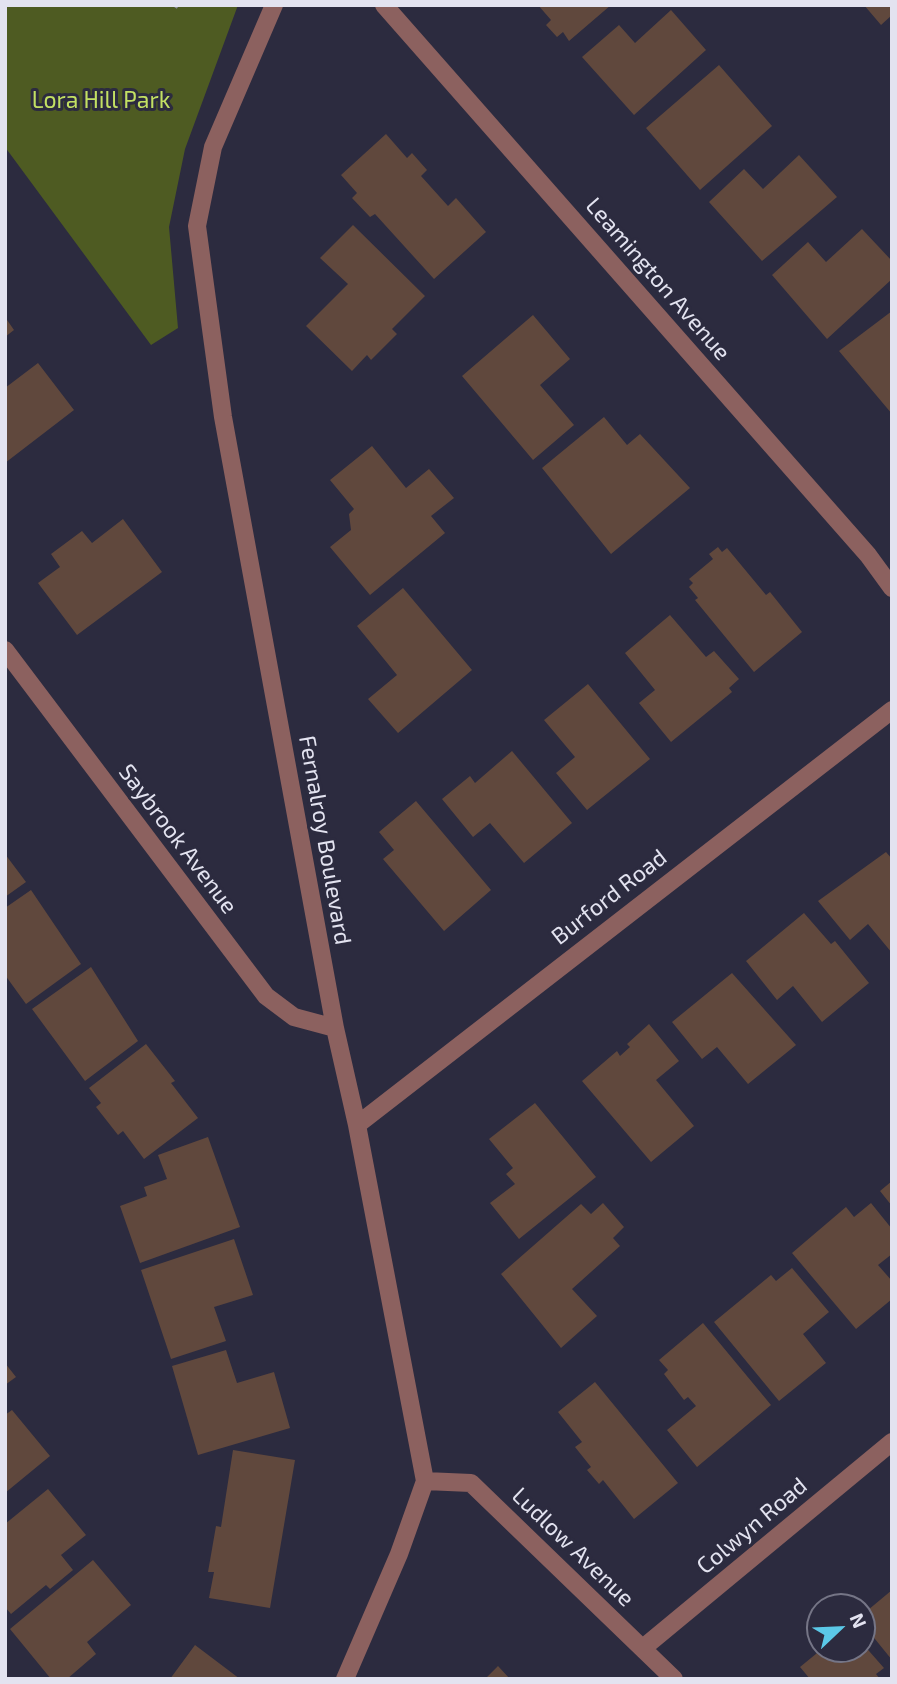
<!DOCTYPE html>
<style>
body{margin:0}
#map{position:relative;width:897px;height:1684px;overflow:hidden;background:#2c2b3f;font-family:"Exo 2",sans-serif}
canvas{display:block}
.frame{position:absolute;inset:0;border:7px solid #e3e3f0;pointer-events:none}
.north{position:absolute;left:806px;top:1593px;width:70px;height:70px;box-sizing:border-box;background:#2c2b3f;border:2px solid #757586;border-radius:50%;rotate:67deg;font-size:19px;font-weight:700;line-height:28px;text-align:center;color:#e3e3f0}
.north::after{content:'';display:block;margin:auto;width:24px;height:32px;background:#5bc8e7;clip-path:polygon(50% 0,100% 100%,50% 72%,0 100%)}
</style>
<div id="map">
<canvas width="897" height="1684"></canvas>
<div class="frame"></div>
<div class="north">N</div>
</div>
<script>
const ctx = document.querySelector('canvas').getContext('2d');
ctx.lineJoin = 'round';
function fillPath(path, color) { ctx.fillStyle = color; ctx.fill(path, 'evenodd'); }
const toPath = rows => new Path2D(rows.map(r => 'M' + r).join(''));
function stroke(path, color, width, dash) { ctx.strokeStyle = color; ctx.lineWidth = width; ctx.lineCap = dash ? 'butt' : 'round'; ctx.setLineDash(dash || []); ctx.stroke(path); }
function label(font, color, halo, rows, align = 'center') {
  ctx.font = font + ' "Exo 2",sans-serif'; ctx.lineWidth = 6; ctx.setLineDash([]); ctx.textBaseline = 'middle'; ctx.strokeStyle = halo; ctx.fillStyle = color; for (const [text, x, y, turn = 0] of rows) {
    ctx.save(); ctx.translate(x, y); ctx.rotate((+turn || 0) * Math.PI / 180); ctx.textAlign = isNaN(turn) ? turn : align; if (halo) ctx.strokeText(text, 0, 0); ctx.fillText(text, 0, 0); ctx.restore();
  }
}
fillPath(toPath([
 [5,5,238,5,185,149,169,227,178,328,151,345,5,147]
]), '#4e5b22');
fillPath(toPath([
 [538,5,611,5,569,41,563,32,557,37,546,25,551,20],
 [864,5,892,5,892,15,881,25],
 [671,10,706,50,634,115,582,57,619,25,635,43],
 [719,65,772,126,700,190,646,128],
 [386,134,407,158,412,153,427,170,421,176,448,206,456,198,486,232,434,279,375,214,370,217,352,198,357,193,341,175],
 [799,155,837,197,762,261,709,202,744,169,763,189],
 [353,225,425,296,392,329,397,334,371,360,367,355,352,371,306,326,348,284,320,258],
 [862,229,892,261,892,279,827,339,772,275,808,242,826,262],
 [892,311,892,414,839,351],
 [533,315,570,359,540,385,574,425,533,460,462,376],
 [5,317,14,330,5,337],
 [38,363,74,410,5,463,5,388],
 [604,417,627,445,640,434,690,488,611,554,542,468],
 [372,446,406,488,429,469,454,498,431,516,445,533,370,595,330,547,351,530,349,514,354,509,330,480],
 [123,519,162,572,77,635,38,583,60,567,51,554,82,531,92,543],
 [718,547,722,552,727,548,766,595,770,592,802,632,754,672,695,600,698,598,689,587,693,583,689,579,713,559,709,554],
 [403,588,472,670,398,733,368,699,397,675,357,626],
 [670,615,706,657,714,651,739,679,729,688,732,692,671,742,639,703,655,690,625,653],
 [588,684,650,759,587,810,556,773,575,757,544,720],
 [512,751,572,823,524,863,490,823,473,837,442,799,470,776,475,783],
 [416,801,491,890,444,931,383,859,394,850,379,832],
 [886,852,892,859,892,953,868,924,850,940,818,901],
 [5,854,26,882,5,897],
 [31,890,81,964,26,1004,5,975,5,908],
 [804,913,831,944,835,941,869,983,822,1022,793,986,777,1000,746,961],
 [91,967,138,1041,85,1081,32,1009],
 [732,973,796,1045,748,1084,717,1047,702,1059,672,1022],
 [649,1024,679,1061,656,1080,694,1126,651,1162,582,1081,617,1051,620,1056,630,1047,627,1044],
 [146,1044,175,1081,171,1083,198,1118,144,1159,123,1131,118,1135,96,1107,101,1103,89,1088],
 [535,1103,596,1177,519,1239,490,1203,515,1184,506,1174,513,1168,489,1139],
 [208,1137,240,1227,140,1263,120,1206,147,1196,144,1187,167,1179,158,1155],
 [892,1181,892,1206,880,1191],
 [603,1203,624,1227,613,1238,620,1246,572,1289,597,1316,561,1348,501,1274,581,1204,591,1214],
 [871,1203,892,1229,892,1254,878,1265,892,1281,892,1299,856,1329,792,1253,846,1207,854,1217],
 [234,1239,253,1295,214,1307,226,1341,171,1359,141,1270],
 [792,1268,829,1312,803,1334,826,1363,779,1401,714,1322,771,1275,776,1281],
 [703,1323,771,1405,697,1467,667,1430,696,1406,688,1397,684,1400,664,1374,668,1370,659,1360],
 [226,1350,237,1383,274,1372,290,1428,198,1455,172,1366],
 [5,1363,16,1377,5,1385],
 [595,1382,678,1483,634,1519,603,1480,599,1484,587,1470,591,1467,575,1447,582,1442,558,1412],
 [12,1410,50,1456,5,1493,5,1415],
 [233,1450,295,1460,270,1608,209,1598,214,1572,208,1572,216,1526,221,1527],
 [48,1489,86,1535,61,1555,73,1570,50,1589,46,1585,11,1614,5,1607,5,1524],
 [93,1560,131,1605,87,1642,96,1654,67,1679,51,1679,10,1629],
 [892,1590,892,1660,862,1623,862,1615],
 [862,1643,884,1668,876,1674,880,1679,810,1679,800,1667,822,1649,862,1649],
 [195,1645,240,1679,170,1679],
 [498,1666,510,1679,485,1679]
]), '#60483d');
stroke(toPath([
 [175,5,178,7]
]), '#9090a0', 4.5, [5, 3.5]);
stroke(toPath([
 [274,5,213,147,197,226,223,417,335,1028,357,1125,425,1481,399,1554,345,1679],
 [384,5,868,555,892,588],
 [5,650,266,996,294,1017,335,1028],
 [357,1125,892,710],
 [425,1481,471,1483,674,1679],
 [643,1648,892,1442]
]), '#8c615f', 18);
label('23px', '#c3e063', '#2c2b3f', [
 ["Lora Hill Park",101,100]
]);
label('23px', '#e3e3f0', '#2c2b3f', [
 ["Leamington Avenue",658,279,49],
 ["Saybrook Avenue",178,839,53],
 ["Fernalroy Boulevard",325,840,80],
 ["Burford Road",609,897,-38],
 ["Colwyn Road",752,1526,-40],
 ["Ludlow Avenue",573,1547,44]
]);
</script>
